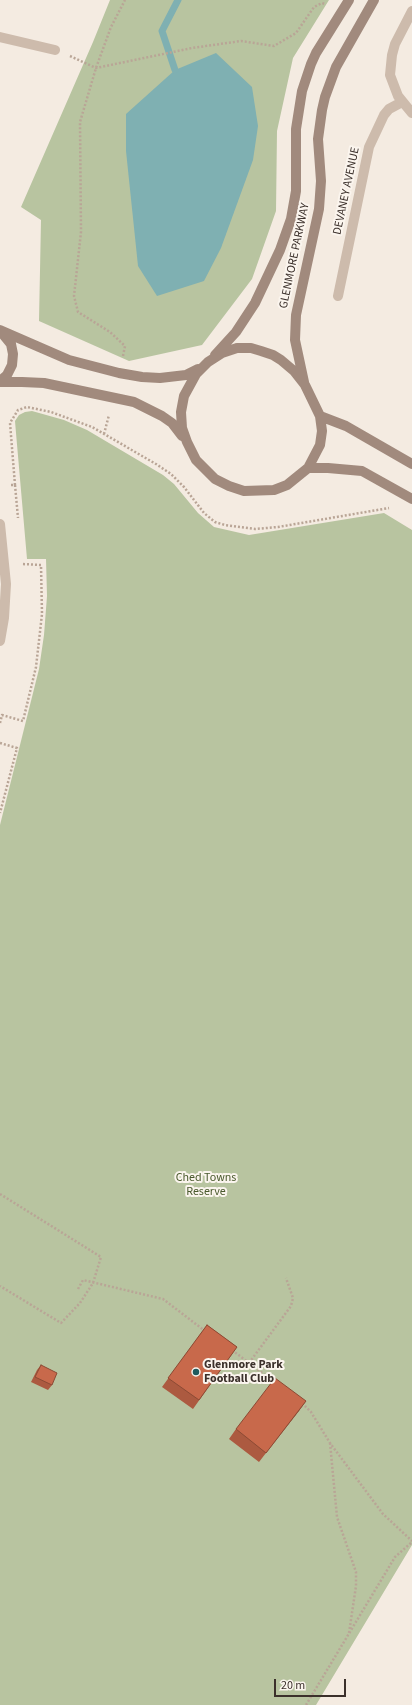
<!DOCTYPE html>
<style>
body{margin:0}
#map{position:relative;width:412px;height:1705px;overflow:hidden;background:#f4ebe1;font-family:"Source Sans 3",sans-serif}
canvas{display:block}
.scale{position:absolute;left:274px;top:1679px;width:72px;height:18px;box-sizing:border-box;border:2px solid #3b302b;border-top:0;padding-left:5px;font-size:12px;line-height:14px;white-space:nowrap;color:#3b302b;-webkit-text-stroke:3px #fbf5ee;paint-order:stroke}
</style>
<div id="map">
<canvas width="412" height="1705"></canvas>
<div class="scale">20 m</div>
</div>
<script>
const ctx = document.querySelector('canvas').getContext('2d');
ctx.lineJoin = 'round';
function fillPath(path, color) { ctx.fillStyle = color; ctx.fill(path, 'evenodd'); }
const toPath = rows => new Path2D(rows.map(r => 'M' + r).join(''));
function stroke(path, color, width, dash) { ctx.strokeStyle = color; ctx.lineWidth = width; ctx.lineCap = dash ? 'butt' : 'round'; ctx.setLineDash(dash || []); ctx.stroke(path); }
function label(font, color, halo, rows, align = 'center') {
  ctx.font = font + ' "Source Sans 3",sans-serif'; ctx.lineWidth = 4; ctx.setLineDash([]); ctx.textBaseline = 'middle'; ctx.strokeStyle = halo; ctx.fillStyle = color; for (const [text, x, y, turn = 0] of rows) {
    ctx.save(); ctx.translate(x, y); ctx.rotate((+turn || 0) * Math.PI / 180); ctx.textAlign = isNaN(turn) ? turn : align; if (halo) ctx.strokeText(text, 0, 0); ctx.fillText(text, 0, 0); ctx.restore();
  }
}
fillPath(toPath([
 [110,0,329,0,293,58,277,131,276,211,252,279,202,345,129,361,39,321,41,220,21,207,93,42],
 [32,411,64,420,87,430,163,475,174,484,198,513,214,527,249,535,384,513,412,530,412,1545,316,1705,0,1705,0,825,39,669,44,635,47,596,46,559,27,559,16,433,15,421,19,415,25,412]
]), '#b8c4a0');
fillPath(toPath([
 [216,53,252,87,258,126,253,160,221,248,204,281,157,296,138,266,126,151,126,114,175,70]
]), '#7fb0b2');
stroke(toPath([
 [175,70,162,31,178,0]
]), '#7fb0b2', 7);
stroke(toPath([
 [70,56,96,68,192,48,241,41,274,46,296,33,314,7,322,3,325,4],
 [123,356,125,346,110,332,78,312,74,296,81,232,80,122,96,68,111,27,125,0],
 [104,434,109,415],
 [11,485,15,485,18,518],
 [15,485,10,423,18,410,27,407,51,412,92,427,156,464,171,474,184,487,204,513,215,522,225,525,255,529,278,527,389,508],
 [0,723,2,715,23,721,36,667,42,614,41,565,22,564,22,563],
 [0,743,17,748,0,813],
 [0,1194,101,1257,93,1283,80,1303,61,1323,0,1286],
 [78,1289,83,1280,163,1299,205,1331],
 [232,1350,274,1382],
 [249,1363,291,1306,293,1298,286,1278],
 [302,1403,311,1412,330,1443,383,1514,412,1541],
 [330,1443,337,1517,356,1572,356,1586,349,1633],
 [306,1705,395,1557,412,1542]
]), '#b9a596', 2.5, [2, 2]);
stroke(toPath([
 [412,11,395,44,392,55,390,75,398,96,412,113],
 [0,37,55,50],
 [338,296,369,147,384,115,389,109,402,102],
 [0,524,6,584,4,618,0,641]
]), '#cdbbac', 10);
stroke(toPath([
 [0,330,69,360,119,373,142,377,160,378,186,375,198,369],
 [237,348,251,348,261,351,273,355,281,360,294,371,305,385,320,416,322,431,320,445,308,468,287,485,274,490,244,491,229,486,215,479,196,460,187,442,182,428,181,412,184,396,196,374,208,362,222,353,237,348],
 [215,355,236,332,255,303,280,250,291,219,296,191,296,129,302,91,311,64,316,53,349,0],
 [0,381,7,375,12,365,13,354,11,344,2,333],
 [0,382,22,382,44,383,134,402,162,416,172,423,182,436],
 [304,382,295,340,296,315,319,209,321,181,318,139,322,110,325,97,336,67,374,0],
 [320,416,346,426,412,464],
 [308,468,328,468,362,471,412,499]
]), '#a18a7d', 10);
fillPath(toPath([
 [207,1325,237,1347,193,1409,162,1387],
 [41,1365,52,1385,48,1390,31,1382,37,1370],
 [306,1401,259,1462,229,1439,236,1429]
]), '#ac5a40');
fillPath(toPath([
 [306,1401,299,1411,259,1462,266,1453]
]), '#8c4a34');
const building = toPath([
 [207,1325,237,1347,199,1400,168,1378,207,1325],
 [41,1365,57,1373,52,1385,35,1377,41,1365],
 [275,1378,306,1401,266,1453,236,1429,275,1378]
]);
fillPath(building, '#c8694b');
stroke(building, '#8c4a34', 1);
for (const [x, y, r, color] of [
 [196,1372,4,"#1f5a5e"]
]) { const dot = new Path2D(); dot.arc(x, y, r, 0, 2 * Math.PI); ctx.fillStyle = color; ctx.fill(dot); stroke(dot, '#fbf5ee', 1.5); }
label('12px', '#3b302b', '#fbf5ee', [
 ["DEVANEY AVENUE",347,191,-78],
 ["GLENMORE PARKWAY",295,256,-78]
]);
label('12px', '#4a5a2e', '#fbf5ee', [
 ["Ched Towns",206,1178],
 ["Reserve",206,1192]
]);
label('bold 12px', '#3b302b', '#fbf5ee', [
 ["Glenmore Park",204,1365],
 ["Football Club",204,1379]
], 'left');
</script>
